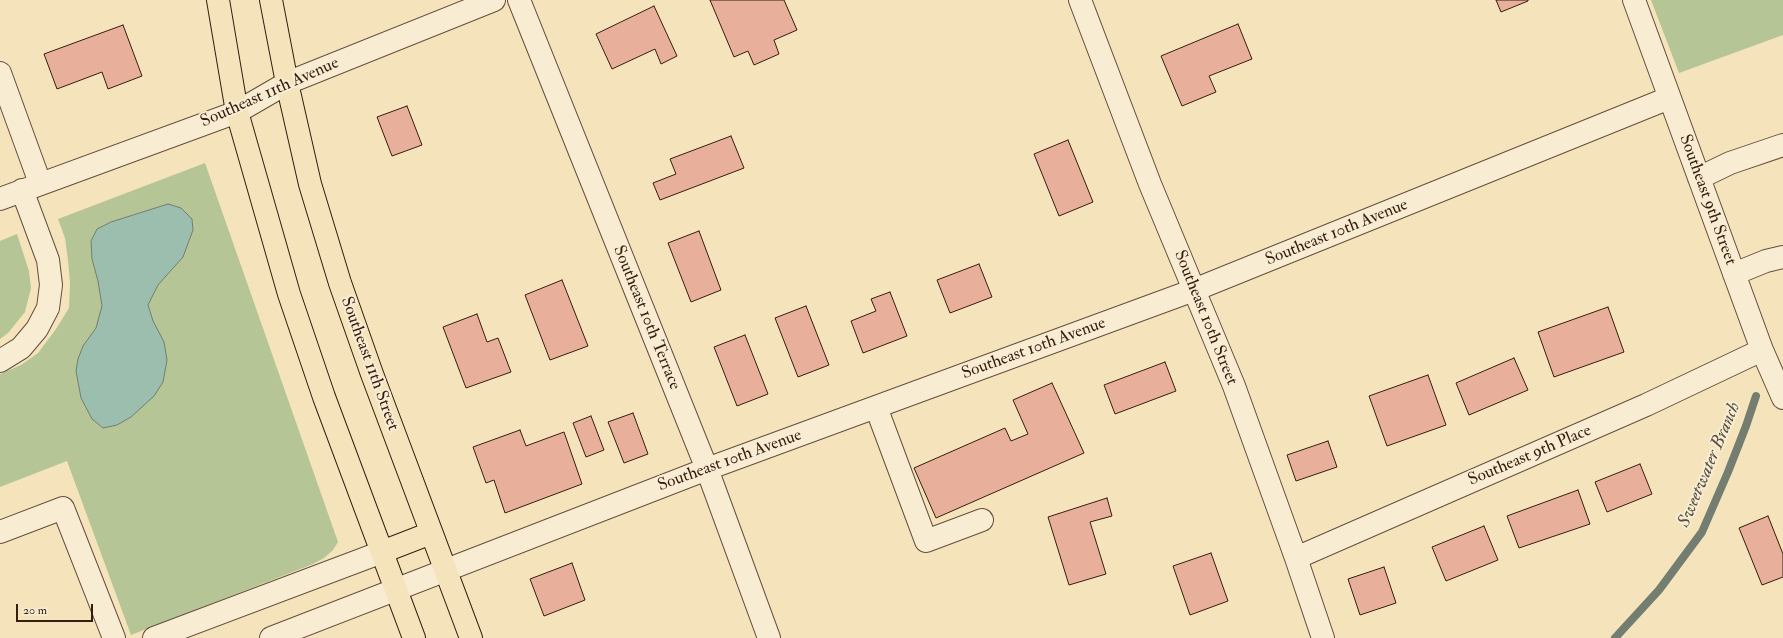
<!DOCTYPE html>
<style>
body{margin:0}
#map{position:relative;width:1783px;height:638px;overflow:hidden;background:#f5e3bc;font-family:"IM FELL Double Pica",serif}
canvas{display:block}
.scale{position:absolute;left:16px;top:604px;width:77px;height:18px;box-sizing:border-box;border:2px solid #351d11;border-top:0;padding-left:5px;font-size:12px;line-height:14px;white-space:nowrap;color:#351d11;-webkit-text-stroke:3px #f8edd3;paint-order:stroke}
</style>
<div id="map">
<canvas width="1783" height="638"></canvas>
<div class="scale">20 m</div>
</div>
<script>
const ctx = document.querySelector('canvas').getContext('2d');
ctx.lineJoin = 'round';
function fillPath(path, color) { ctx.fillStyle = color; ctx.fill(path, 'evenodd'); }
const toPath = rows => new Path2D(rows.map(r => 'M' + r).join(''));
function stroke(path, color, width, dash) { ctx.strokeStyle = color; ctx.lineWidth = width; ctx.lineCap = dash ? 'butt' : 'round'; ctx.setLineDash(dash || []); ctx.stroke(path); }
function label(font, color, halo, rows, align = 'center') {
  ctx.font = font + ' "IM FELL Double Pica",serif'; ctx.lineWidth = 4; ctx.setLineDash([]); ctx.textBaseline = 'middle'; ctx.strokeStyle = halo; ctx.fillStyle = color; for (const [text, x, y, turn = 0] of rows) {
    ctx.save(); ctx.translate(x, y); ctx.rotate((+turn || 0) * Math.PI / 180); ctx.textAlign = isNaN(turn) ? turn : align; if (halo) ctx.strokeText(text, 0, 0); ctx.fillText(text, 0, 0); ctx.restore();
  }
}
fillPath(toPath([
 [1651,0,1783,0,1783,35,1679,73],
 [205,163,338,542,333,550,324,558,313,564,131,635,67,461,0,487,0,374,21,365,38,353,56,329,69,308,70,283,68,260,65,238,58,219],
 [17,234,29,271,31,288,25,312,8,333,0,339,0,241]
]), '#b6c595');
const water = toPath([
 [168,204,181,208,192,219,193,230,183,257,158,285,148,305,153,321,164,342,167,360,163,382,154,396,131,417,117,425,103,428,92,419,81,398,76,371,78,359,83,346,96,328,102,306,98,281,92,259,91,241,97,229,111,222,168,204]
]);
fillPath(water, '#9cbeaf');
stroke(water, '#737e70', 1);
stroke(toPath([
 [1615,638,1659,590,1702,532,1728,472,1746,426,1756,396]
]), '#737e70', 8);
const building = toPath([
 [710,0,784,0,797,30,774,40,779,54,754,65,748,51,734,57,710,0],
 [1496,0,1528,0,1528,1,1501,12,1496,0],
 [654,6,677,56,661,64,655,49,612,69,596,34,654,6],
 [1238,24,1252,59,1209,76,1216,92,1182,106,1161,56,1238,24],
 [123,25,142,76,108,89,102,72,57,89,44,54,123,25],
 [407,106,422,145,392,156,377,117,407,106],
 [731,136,744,168,660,200,653,183,676,174,670,159,731,136],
 [1068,140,1093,202,1059,216,1034,154,1068,140],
 [699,231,721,290,691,302,668,243,699,231],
 [979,264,992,297,950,313,937,280,979,264],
 [562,280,588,346,550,360,525,295,562,280],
 [890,292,907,336,863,353,851,321,876,311,871,299,890,292],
 [806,306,829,365,798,377,775,318,806,306],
 [1608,307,1624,352,1554,377,1538,332,1608,307],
 [477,314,487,342,498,338,511,372,466,388,443,327,477,314],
 [745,335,768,394,737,406,714,347,745,335],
 [1514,358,1528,390,1469,415,1456,383,1514,358],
 [1165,362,1176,391,1115,414,1104,385,1165,362],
 [1428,375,1446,425,1387,446,1369,396,1428,375],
 [1052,383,1084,453,936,518,914,468,1005,428,1011,441,1028,434,1013,400,1052,383],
 [633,413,648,454,624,463,608,422,633,413],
 [591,416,604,450,586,457,573,423,591,416],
 [520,430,526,446,564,432,582,484,505,513,494,480,486,483,473,447,520,430],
 [1328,441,1337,467,1296,481,1287,455,1328,441],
 [1640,464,1652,494,1607,512,1595,482,1640,464],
 [1578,490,1590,524,1519,548,1507,516,1578,490],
 [1107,498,1112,516,1090,522,1106,574,1069,585,1048,517,1107,498],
 [1768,516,1783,554,1783,577,1762,585,1739,528,1768,516],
 [1484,526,1498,560,1446,581,1432,547,1484,526],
 [1211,553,1228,601,1190,615,1173,566,1211,553],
 [572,563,585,600,544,616,530,579,572,563],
 [1384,567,1396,603,1360,615,1348,579,1384,567]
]);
fillPath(building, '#e8b09a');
stroke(building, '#351d11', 1);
const minor = toPath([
 [519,0,707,469,769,638],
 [1080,0,1150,184,1234,386,1296,558,1323,638],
 [1634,0,1762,350,1783,398],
 [0,73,40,183],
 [1699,178,1730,163,1783,145],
 [0,199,237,112,287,83,494,0],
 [1734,274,1766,261,1783,257],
 [0,361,21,348,37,329,48,308,51,285,48,260,22,190],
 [876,407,926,541,982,520],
 [0,532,63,508,114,638],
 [1296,558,1646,405,1762,350],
 [154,638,382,552],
 [271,638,707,469,1194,290,1669,98]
]);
const highway = toPath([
 [218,0,237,112,289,294,324,397,414,638],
 [271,0,287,83,310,184,340,283,372,374,471,638],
 [382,552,431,533]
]);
stroke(minor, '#654e3c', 24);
stroke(highway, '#351d11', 24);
stroke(minor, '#f8edd3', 22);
stroke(highway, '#f5e3bc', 22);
label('17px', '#351d11', '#f8edd3', [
 ["Southeast 11th Avenue",270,93,-24],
 ["Southeast 9th Street",1707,200,70],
 ["Southeast 10th Avenue",1337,233,-22],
 ["Southeast 10th Terrace",646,318,68],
 ["Southeast 10th Street",1205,318,68],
 ["Southeast 10th Avenue",1034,349,-20],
 ["Southeast 11th Street",369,364,70],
 ["Southeast 9th Place",1530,456,-23],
 ["Southeast 10th Avenue",730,461,-20]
]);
label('italic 18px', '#544d40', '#f8edd3', [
 ["Sweetwater Branch",1710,465,-67]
]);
</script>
